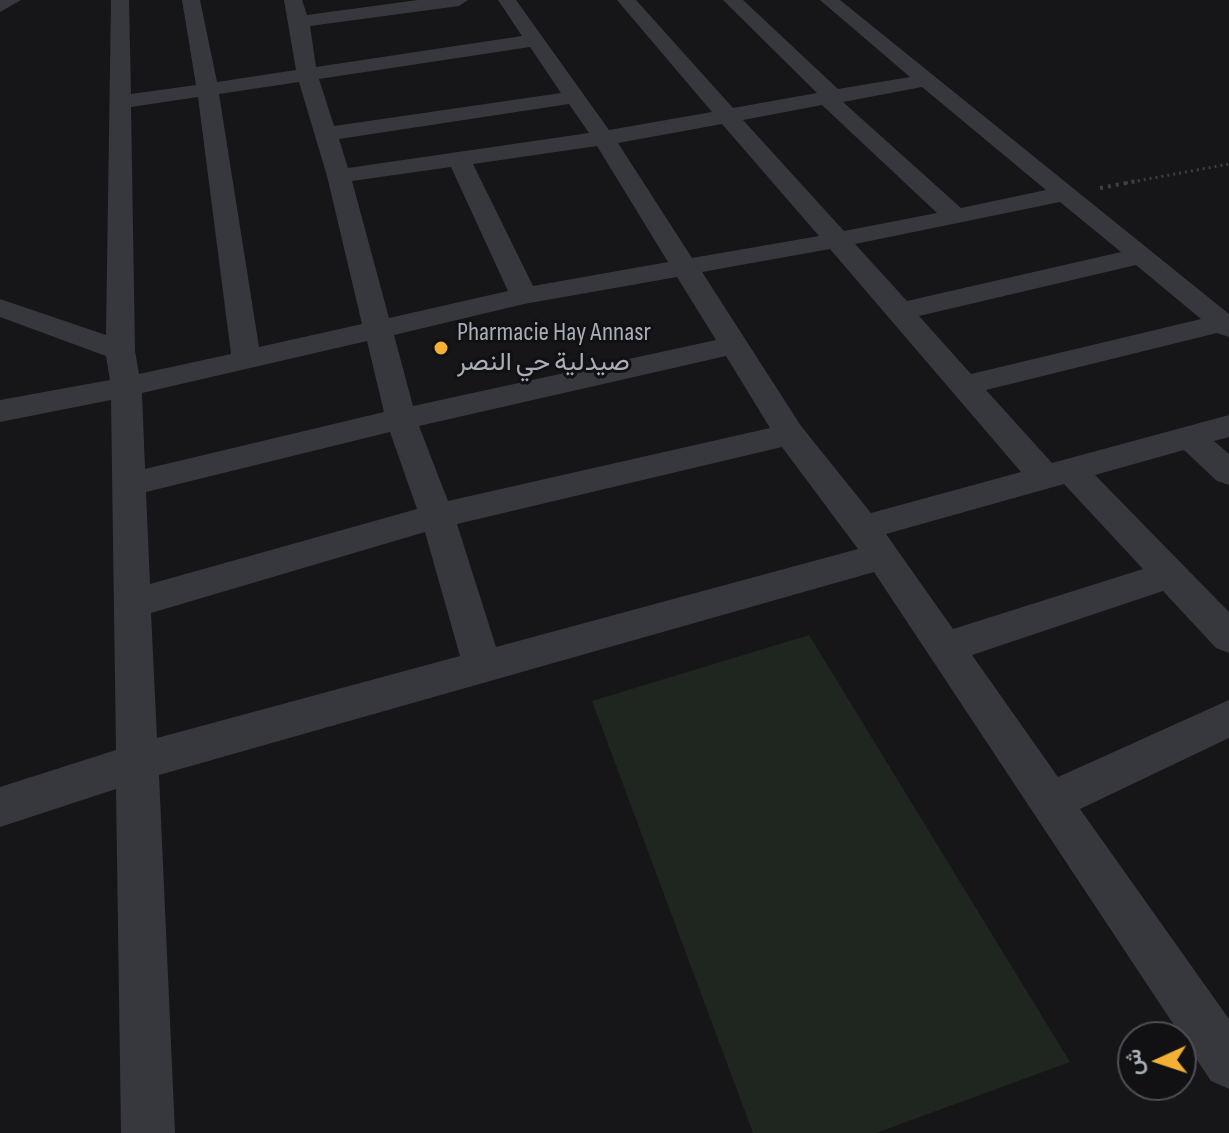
<!DOCTYPE html>
<meta charset="utf-8">
<style>
body{margin:0}
#map{position:relative;width:1229px;height:1133px;overflow:hidden;background:#161618;font-family:"Sofia Sans Condensed",Vazirmatn,sans-serif}
canvas{display:block}
.north{position:absolute;left:1117px;top:1021px;width:80px;height:80px;box-sizing:border-box;background:#111113;border:2px solid #4d4f55;border-radius:50%;rotate:267deg;font-size:22px;font-weight:700;line-height:32px;text-align:center;color:#a8adb8}
.north::after{content:'';display:block;margin:auto;width:28px;height:36px;background:#f2b134;clip-path:polygon(50% 0,100% 100%,50% 72%,0 100%)}
</style>
<div id="map">
<canvas width="1229" height="1133"></canvas>
<div class="north">ش</div>
</div>
<script>
const ctx = document.querySelector('canvas').getContext('2d');
ctx.lineJoin = 'round';
function fillPath(path, color) { ctx.fillStyle = color; ctx.fill(path, 'evenodd'); }
const toPath = rows => new Path2D(rows.map(r => 'M' + r).join(''));
function stroke(path, color, width, dash) { ctx.strokeStyle = color; ctx.lineWidth = width; ctx.lineCap = dash ? 'butt' : 'round'; ctx.setLineDash(dash || []); ctx.stroke(path); }
function label(font, color, halo, rows, align = 'center') {
  ctx.font = font + ' "Sofia Sans Condensed",Vazirmatn,sans-serif'; ctx.lineWidth = 6; ctx.setLineDash([]); ctx.textBaseline = 'middle'; ctx.strokeStyle = halo; ctx.fillStyle = color; for (const [text, x, y, turn = 0] of rows) {
    ctx.save(); ctx.translate(x, y); ctx.rotate((+turn || 0) * Math.PI / 180); ctx.textAlign = isNaN(turn) ? turn : align; if (halo) ctx.strokeText(text, 0, 0); ctx.fillText(text, 0, 0); ctx.restore();
  }
}
fillPath(toPath([
 [809,635,1070,1062,876,1133,753,1133,592,701]
]), '#1e261f');
stroke(toPath([
 [1126,183,1229,164]
]), '#3d3f44', 3, [2, 4]);
stroke(toPath([
 [1100,188,1137,181]
]), '#3d3f44', 4, [3, 5]);
fillPath(toPath([
 [0,0,21,0,0,12,0,0],
 [111,0,129,0,131,94,196,85,182,0,200,0,217,82,296,70,284,0,302,0,307,15,418,0,468,0,459,6,310,26,316,67,522,36,498,0,516,0,609,130,712,112,617,0,636,0,733,108,817,93,723,0,743,0,838,89,910,77,820,0,840,0,1229,314,1229,337,1217,333,986,390,1052,463,1229,415,1229,437,1214,441,1229,454,1229,485,1217,481,1184,450,1095,475,1229,612,1229,653,1216,648,1163,591,972,655,1058,777,1229,700,1229,738,1080,809,1229,1019,1229,1089,1211,1081,874,572,159,775,175,1133,121,1133,116,789,0,827,0,787,116,750,111,400,0,422,0,400,110,380,106,356,0,317,0,299,106,335,111,0],
 [530,47,561,93,334,126,319,79,530,47],
 [299,82,327,176,362,324,259,347,219,94,299,82],
 [922,87,1046,190,961,208,843,102,922,87],
 [198,97,231,354,139,374,135,351,131,107,198,97],
 [569,104,589,133,348,168,339,139,569,104],
 [822,105,937,213,844,231,743,120,822,105],
 [722,124,819,236,692,258,618,143,722,124],
 [597,146,668,262,533,286,473,164,597,146],
 [451,167,508,291,389,318,352,181,451,167],
 [1060,202,1121,252,907,301,855,244,1060,202],
 [830,249,1021,472,871,513,801,426,702,272,830,249],
 [1136,265,1201,319,971,374,919,316,1136,265],
 [677,277,716,340,413,406,394,335,524,304,677,277],
 [367,341,384,412,145,469,142,393,367,341],
 [726,356,770,428,448,501,419,426,726,356],
 [390,432,417,509,150,584,146,492,390,432],
 [782,447,858,549,496,647,457,524,782,447],
 [1064,484,1143,569,953,629,886,534,1064,484],
 [425,532,460,656,157,738,151,613,425,532]
]), '#37383d');
for (const [x, y, r, color] of [
 [441,348,8,"#f2b134"]
]) { const dot = new Path2D(); dot.arc(x, y, r, 0, 2 * Math.PI); ctx.fillStyle = color; ctx.fill(dot); stroke(dot, '#111113', 3); }
label('26px', '#a8adb8', '#111113', [
 ["Pharmacie Hay Annasr",457,333],
 ["صيدلية حي النصر",457,363]
], 'left');
</script>
